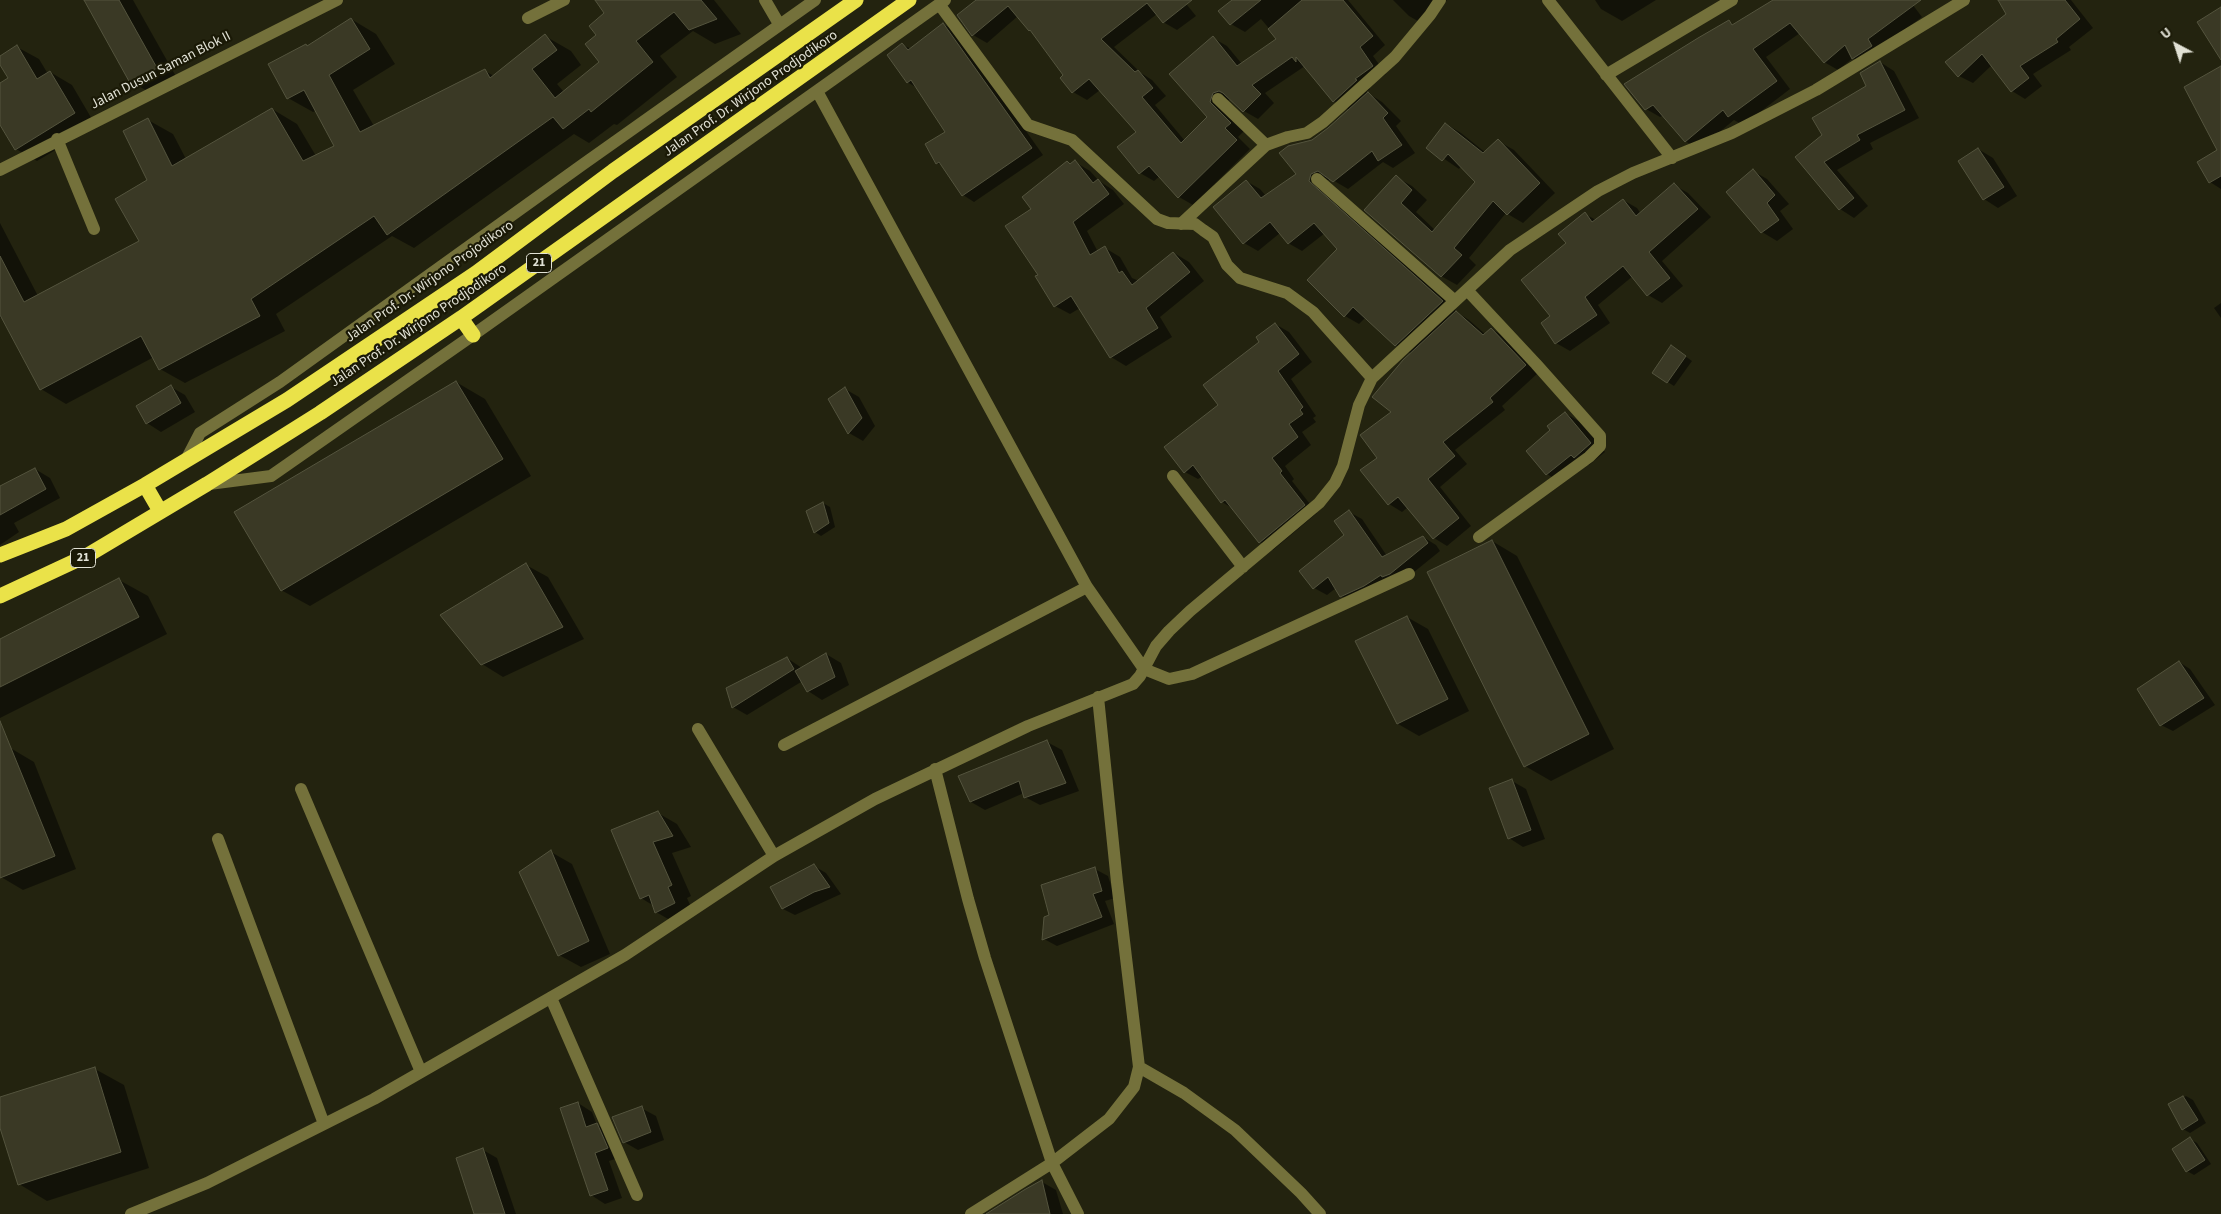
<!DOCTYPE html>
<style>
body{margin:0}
#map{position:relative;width:2221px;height:1214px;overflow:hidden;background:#23230f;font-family:"Source Sans 3",sans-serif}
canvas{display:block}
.north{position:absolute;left:2151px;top:20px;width:50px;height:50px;-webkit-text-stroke:4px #1a1906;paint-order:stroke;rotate:320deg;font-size:14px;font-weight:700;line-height:20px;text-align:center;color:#e1e1d5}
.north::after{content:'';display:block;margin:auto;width:18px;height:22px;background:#e1e1d5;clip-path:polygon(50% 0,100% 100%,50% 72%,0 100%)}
</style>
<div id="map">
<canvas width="2221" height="1214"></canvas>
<div class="north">U</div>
</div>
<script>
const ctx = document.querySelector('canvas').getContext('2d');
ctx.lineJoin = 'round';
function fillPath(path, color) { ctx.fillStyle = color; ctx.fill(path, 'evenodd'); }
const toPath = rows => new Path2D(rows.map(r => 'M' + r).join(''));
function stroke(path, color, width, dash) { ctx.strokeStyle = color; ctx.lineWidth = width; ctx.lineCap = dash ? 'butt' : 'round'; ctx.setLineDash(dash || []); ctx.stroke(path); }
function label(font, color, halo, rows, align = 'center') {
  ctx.font = font + ' "Source Sans 3",sans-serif'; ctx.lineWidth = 4.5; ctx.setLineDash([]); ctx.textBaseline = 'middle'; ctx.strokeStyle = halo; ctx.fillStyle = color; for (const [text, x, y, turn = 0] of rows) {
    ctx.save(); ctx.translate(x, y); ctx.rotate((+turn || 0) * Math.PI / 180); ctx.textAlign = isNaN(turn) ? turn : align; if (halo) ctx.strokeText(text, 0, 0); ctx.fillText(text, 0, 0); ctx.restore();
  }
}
fillPath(toPath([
 [85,0,133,0,178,80,153,94,131,82],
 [596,0,714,0,741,34,715,44,693,31,660,56,677,77,617,125,614,124,589,143,574,134,414,248,392,236,276,314,285,331,185,383,160,369,154,357,66,404,41,389,2,317,0,318,0,223,38,296,141,241,149,181,148,120,173,134,186,159,272,109,297,124,316,156,336,146,317,110,313,112,288,98,306,45,308,47,351,19,376,34,395,64,353,90,374,126,485,71,494,76,545,36,571,51,581,65,557,84,564,92,601,62,598,35,606,13],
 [977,0,1183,0,1196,16,1177,30,1163,22,1157,14,1114,47,1141,73,1152,80,1166,96,1155,105,1185,141,1208,118,1213,38,1227,46,1242,64,1278,39,1261,19,1245,32,1231,24,1234,0,1348,0,1385,45,1373,56,1386,74,1368,87,1370,89,1366,92,1382,102,1401,121,1396,126,1415,153,1393,168,1383,162,1348,189,1331,179,1325,181,1326,195,1456,310,1455,311,1469,320,1485,334,1491,329,1504,336,1538,373,1502,406,1505,410,1455,450,1467,464,1440,487,1471,526,1447,546,1434,538,1408,507,1402,512,1389,504,1362,470,1379,458,1412,354,1396,345,1366,317,1359,324,1345,316,1339,249,1325,233,1302,251,1288,243,1280,233,1258,251,1244,243,1246,181,1260,189,1266,196,1298,174,1312,141,1350,110,1334,101,1305,66,1265,93,1274,103,1258,119,1244,111,1232,99,1226,101,1244,131,1238,137,1250,149,1193,205,1179,197,1160,176,1154,181,1140,173,1119,147,1137,132,1100,90,1087,100,1073,92,1065,75,1034,33,1029,30,1018,16,987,43,973,35],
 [1393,0,1447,0,1423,24,1409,16],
 [1595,0,1656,0,1622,21,1601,9],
 [1784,0,1909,0,1922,17,1881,47,1867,66,1853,58,1838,70,1824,62,1800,33,1766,57,1790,89,1743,125,1734,120,1699,149,1685,141,1664,115,1660,117,1646,109,1729,22,1734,25],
 [1999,0,2071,0,2093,28,2069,47,2071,50,2033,74,2042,86,2025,99,2012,91,1992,65,1973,83,1959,76,2008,14],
 [943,24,955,31,1043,155,974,202,963,195,944,166,937,163,947,132,919,89,907,82,903,45,911,49],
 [17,47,39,59,48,74,50,72,72,85,96,126,37,161,16,149,0,123,0,84,10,79,0,62,0,57],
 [1880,62,1894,71,1919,118,1870,143,1873,149,1837,170,1868,206,1854,218,1840,209,1796,157,1823,135,1868,86],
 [2221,68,2221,189,2210,182,2219,151],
 [1446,124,1461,133,1486,153,1498,141,1514,150,1555,193,1523,223,1506,213,1469,258,1476,265,1457,285,1441,276,1366,209,1396,177,1412,186,1427,200,1416,212,1435,230,1476,182,1461,166,1459,169,1427,147],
 [1978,149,1993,158,2017,196,1998,208,1984,199],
 [1075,162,1090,171,1099,181,1113,190,1124,204,1087,231,1098,252,1105,248,1120,257,1132,278,1139,281,1174,253,1189,262,1204,281,1160,317,1172,337,1126,366,1111,357,1080,308,1070,314,1055,306,1040,275,1033,209],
 [1753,171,1767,179,1789,204,1780,211,1793,229,1777,241,1762,232,1728,192],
 [1674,185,1688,193,1711,217,1662,261,1683,286,1662,303,1648,295,1633,276,1598,305,1610,323,1570,351,1556,343,1552,316,1568,244,1585,214,1596,220,1623,200,1637,208,1641,214],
 [2221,303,2221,318,2214,308],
 [1275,324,1289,332,1312,362,1291,379,1316,416,1313,418,1316,422,1302,432,1311,445,1285,466,1294,479,1292,481,1317,513,1273,550,1260,542,1232,508,1222,502,1203,476,1198,479,1185,472,1220,405,1261,342],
 [1678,351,1692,361,1674,386,1654,373],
 [456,382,485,399,531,476,310,606,281,590],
 [171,387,185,395,195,412,161,432,147,423],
 [845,389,859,397,875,426,863,441,849,433],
 [1565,413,1580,422,1605,452,1589,465,1585,463,1561,483,1547,474,1527,451,1552,430],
 [35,469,50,478,60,498,14,523,19,532,0,545,0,487],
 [823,503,830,507,835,527,821,536,815,532],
 [1349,512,1362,519,1387,556,1423,537,1436,545,1440,551,1403,581,1354,603,1341,596,1336,588,1327,595,1314,588,1345,535],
 [1492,541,1517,556,1614,749,1551,781,1525,766],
 [526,565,548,577,584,639,503,677,482,664],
 [119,580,148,596,167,634,0,718,0,640],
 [1407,617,1428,629,1469,711,1419,736,1398,724],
 [826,654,841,663,849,685,822,700,808,691,801,682,747,715,733,707,787,658,802,668],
 [2179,662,2190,669,2215,705,2173,731,2161,725],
 [1047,742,1062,750,1079,791,1040,805,1025,797,1024,793,985,810,971,802],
 [12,749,34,762,76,869,23,890,1,877,0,874,0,754],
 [1512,781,1526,789,1545,839,1523,847,1509,838],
 [658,813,677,824,691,847,672,853,691,896,687,898,694,914,675,923,656,912,654,906,641,898],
 [551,852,572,864,610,954,581,967,559,955],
 [814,866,826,873,841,894,795,915,783,909],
 [1095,869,1108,876,1115,898,1105,901,1114,924,1057,946,1044,939,1051,916],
 [95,1069,124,1085,149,1168,47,1201,19,1184,0,1124,0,1098],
 [2186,1096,2193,1100,2206,1123,2190,1133,2183,1129,2170,1105],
 [578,1103,592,1112,597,1125,611,1133,621,1157,609,1161,622,1198,605,1204,591,1195],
 [641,1108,656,1116,664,1140,638,1150,624,1142],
 [2190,1139,2197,1143,2211,1164,2194,1175,2187,1171],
 [483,1150,497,1158,516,1214,476,1214],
 [1042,1182,1056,1190,1063,1214,1013,1214]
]), '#0007');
const building = toPath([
 [84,0,119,0,157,68,130,83,84,0],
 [595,0,701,0,717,19,689,30,674,12,636,41,653,62,591,112,589,109,563,129,553,117,387,235,374,216,251,299,260,316,159,370,141,336,40,390,0,315,0,256,24,302,139,241,115,199,147,180,123,131,148,118,172,166,272,108,303,161,334,146,304,90,287,99,268,64,306,44,307,46,351,18,370,49,329,75,360,132,485,69,490,78,545,34,557,50,532,69,555,98,599,62,585,44,596,35,589,26,604,13,595,0],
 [976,0,1192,0,1163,23,1147,3,1101,39,1135,72,1138,70,1153,88,1142,97,1181,143,1207,117,1169,74,1213,36,1237,66,1276,39,1268,29,1302,0,1343,0,1373,36,1360,47,1373,66,1355,79,1357,80,1333,102,1296,57,1296,62,1292,57,1252,85,1261,94,1243,112,1223,93,1219,91,1213,93,1210,102,1231,123,1225,128,1237,140,1178,198,1149,166,1139,174,1117,147,1136,132,1089,79,1072,93,1060,78,1063,75,1030,30,1029,31,1008,6,972,36,957,15,976,0],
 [1232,0,1261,0,1230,25,1218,11,1232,0],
 [1773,0,1921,0,1868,39,1872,46,1852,59,1845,45,1824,63,1790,23,1753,49,1777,81,1728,117,1723,110,1685,142,1653,105,1645,110,1624,84,1698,38,1729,20,1732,25,1773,0],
 [1998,0,2065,0,2080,19,2056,39,2058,42,2020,66,2029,78,2011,92,1982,54,1958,77,1945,62,2006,14,1998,0],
 [2221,7,2221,60,2197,22,2221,7],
 [943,23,1032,148,962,196,939,162,936,164,925,144,945,132,911,80,907,83,887,55,902,43,908,50,943,23],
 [17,45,37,79,50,71,75,113,15,150,0,125,0,83,8,78,0,65,0,56,17,45],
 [1880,61,1905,110,1857,135,1860,140,1824,162,1854,198,1839,210,1795,157,1822,135,1812,118,1866,86,1860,73,1880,61],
 [2221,66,2221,176,2209,183,2197,162,2217,150,2184,87,2221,66],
 [1368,92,1388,113,1383,118,1402,145,1378,161,1372,151,1333,182,1318,171,1311,174,1309,181,1443,301,1395,346,1353,307,1344,317,1307,280,1337,249,1314,223,1288,244,1270,222,1243,244,1213,207,1246,180,1261,198,1296,174,1279,153,1288,146,1312,140,1328,128,1368,92],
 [1445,123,1483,153,1498,139,1540,183,1507,215,1493,201,1454,248,1462,255,1441,277,1364,210,1396,175,1412,190,1401,203,1432,232,1475,182,1448,154,1442,161,1426,148,1445,123],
 [1978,148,2004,187,1983,200,1958,161,1978,148],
 [1075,160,1093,183,1098,179,1109,194,1073,222,1090,255,1105,246,1119,273,1122,271,1132,285,1173,252,1190,272,1146,308,1158,328,1110,358,1071,296,1054,307,1035,276,1038,275,1005,226,1031,209,1022,197,1067,161,1070,164,1075,160],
 [1753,169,1775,195,1767,203,1779,220,1761,233,1726,192,1753,169],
 [1674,183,1698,209,1649,252,1670,278,1647,296,1623,266,1585,297,1597,315,1555,344,1541,323,1550,316,1521,280,1566,243,1558,234,1585,212,1592,222,1623,199,1636,216,1674,183],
 [1456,311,1483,335,1491,328,1526,365,1490,398,1493,402,1443,442,1455,456,1428,479,1459,518,1433,539,1398,497,1388,505,1360,470,1377,458,1360,435,1391,412,1372,397,1403,360,1456,311],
 [1275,323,1299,354,1278,371,1303,407,1300,410,1303,414,1289,424,1298,437,1272,458,1282,471,1280,473,1305,505,1259,543,1225,500,1221,503,1193,465,1184,473,1164,447,1218,405,1203,385,1259,342,1256,337,1275,323],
 [1671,345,1686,356,1667,383,1652,373,1671,345],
 [456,381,503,459,281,591,234,512,456,381],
 [171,385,181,403,146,424,136,406,171,385],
 [845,387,862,418,848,434,828,399,845,387],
 [1565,412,1591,443,1574,458,1571,455,1546,475,1526,451,1550,430,1547,426,1565,412],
 [35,468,46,489,0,515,0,486,35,468],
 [823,502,829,523,814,533,806,511,823,502],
 [1349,510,1382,557,1423,536,1428,543,1390,574,1382,577,1381,575,1364,586,1340,597,1328,577,1313,589,1299,571,1344,535,1334,521,1349,510],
 [1492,540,1589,734,1524,767,1427,572,1492,540],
 [526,563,563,627,481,665,440,615,526,563],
 [119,578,139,617,0,687,0,639,119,578],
 [1407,616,1448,699,1397,724,1355,641,1407,616],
 [826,653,835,677,807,692,795,671,826,653],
 [787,657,794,669,732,708,726,688,787,657],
 [2179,661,2204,698,2160,726,2137,689,2179,661],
 [0,721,55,856,0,878,0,721],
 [1047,740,1066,783,1024,798,1019,781,970,802,958,776,1047,740],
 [1512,779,1531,830,1508,839,1489,788,1512,779],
 [658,811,673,836,653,842,672,885,668,887,675,903,655,913,649,895,640,899,611,830,658,811],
 [551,850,589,941,558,956,519,872,551,850],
 [814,864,830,887,814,892,782,909,770,887,814,864],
 [1095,867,1102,891,1093,894,1102,917,1042,940,1044,917,1049,915,1041,885,1095,867],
 [95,1067,121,1152,18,1185,0,1128,0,1097,95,1067],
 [2183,1096,2198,1120,2182,1130,2168,1104,2183,1096],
 [578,1102,586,1127,597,1123,608,1148,595,1153,608,1190,590,1196,560,1108,578,1102],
 [642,1106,651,1132,623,1143,612,1117,642,1106],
 [2190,1137,2205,1160,2186,1172,2172,1149,2190,1137],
 [483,1148,505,1214,474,1214,456,1158,483,1148],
 [1042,1180,1050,1214,986,1214,1024,1190,1042,1180]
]);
fillPath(building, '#3a3925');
stroke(building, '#54543e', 1);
stroke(toPath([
 [765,0,779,24],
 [1548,0,1672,158],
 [939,4,1028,125,1072,140,1157,219,1168,223,1195,224,1203,230,1213,237,1227,265,1240,278,1287,293,1313,312,1372,378],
 [528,18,564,0],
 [1606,75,1732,0],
 [817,91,1087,587,1144,669,1169,679,1192,674,1409,574],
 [1218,99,1266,145],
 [57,139,94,229],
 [0,170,337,0],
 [1317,179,1455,301],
 [1181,224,1266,145,1288,137,1307,133,1323,122,1395,57,1430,15,1440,0],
 [1467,290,1536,364,1600,436,1600,446,1589,457,1479,537],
 [186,460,200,433,280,382,582,165,815,0],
 [1173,476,1243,567],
 [209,484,271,476,473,335,945,0],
 [698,729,774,856],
 [784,745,1087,587],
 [935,769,968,899,985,958,1052,1163,1078,1214],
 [301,789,421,1072],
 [218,839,324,1124],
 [551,998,637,1195],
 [1139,1067,1184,1093,1235,1130,1301,1193,1320,1214],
 [131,1214,207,1183,374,1099,625,955,774,856,875,799,1028,726,1133,684,1140,676,1156,646,1169,631,1190,611,1319,503,1335,483,1343,466,1359,405,1372,378,1510,250,1598,191,1633,173,1732,133,1816,90,1964,0],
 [971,1214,1052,1163,1109,1119,1134,1087,1139,1067,1117,882,1098,697]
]), '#74713b', 12);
stroke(toPath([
 [461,318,473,335],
 [145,485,160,511],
 [0,555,66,529,145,485,287,400,476,273,613,171,856,0],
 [0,596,88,555,207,484,320,413,461,318,909,0]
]), '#eae249', 15);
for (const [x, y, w] of [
 [539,263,25],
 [83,558,25]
]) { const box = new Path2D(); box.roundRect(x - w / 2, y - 9.5, w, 19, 4); ctx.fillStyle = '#1a1906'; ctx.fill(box); stroke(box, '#e1e1d5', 1); }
label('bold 12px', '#e1e1d5', null, [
 ["21",539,263],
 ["21",83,558]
]);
label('14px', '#e1e1d5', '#1a1906', [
 ["Jalan Dusun Saman Blok II",161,71,-27],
 ["Jalan Prof. Dr. Wirjono Prodjodikoro",751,94,-35],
 ["Jalan Prof. Dr. Wirjono Projodikoro",430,282,-35],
 ["Jalan Prof. Dr. Wirjono Prodjodikoro",419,326,-34]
]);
</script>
